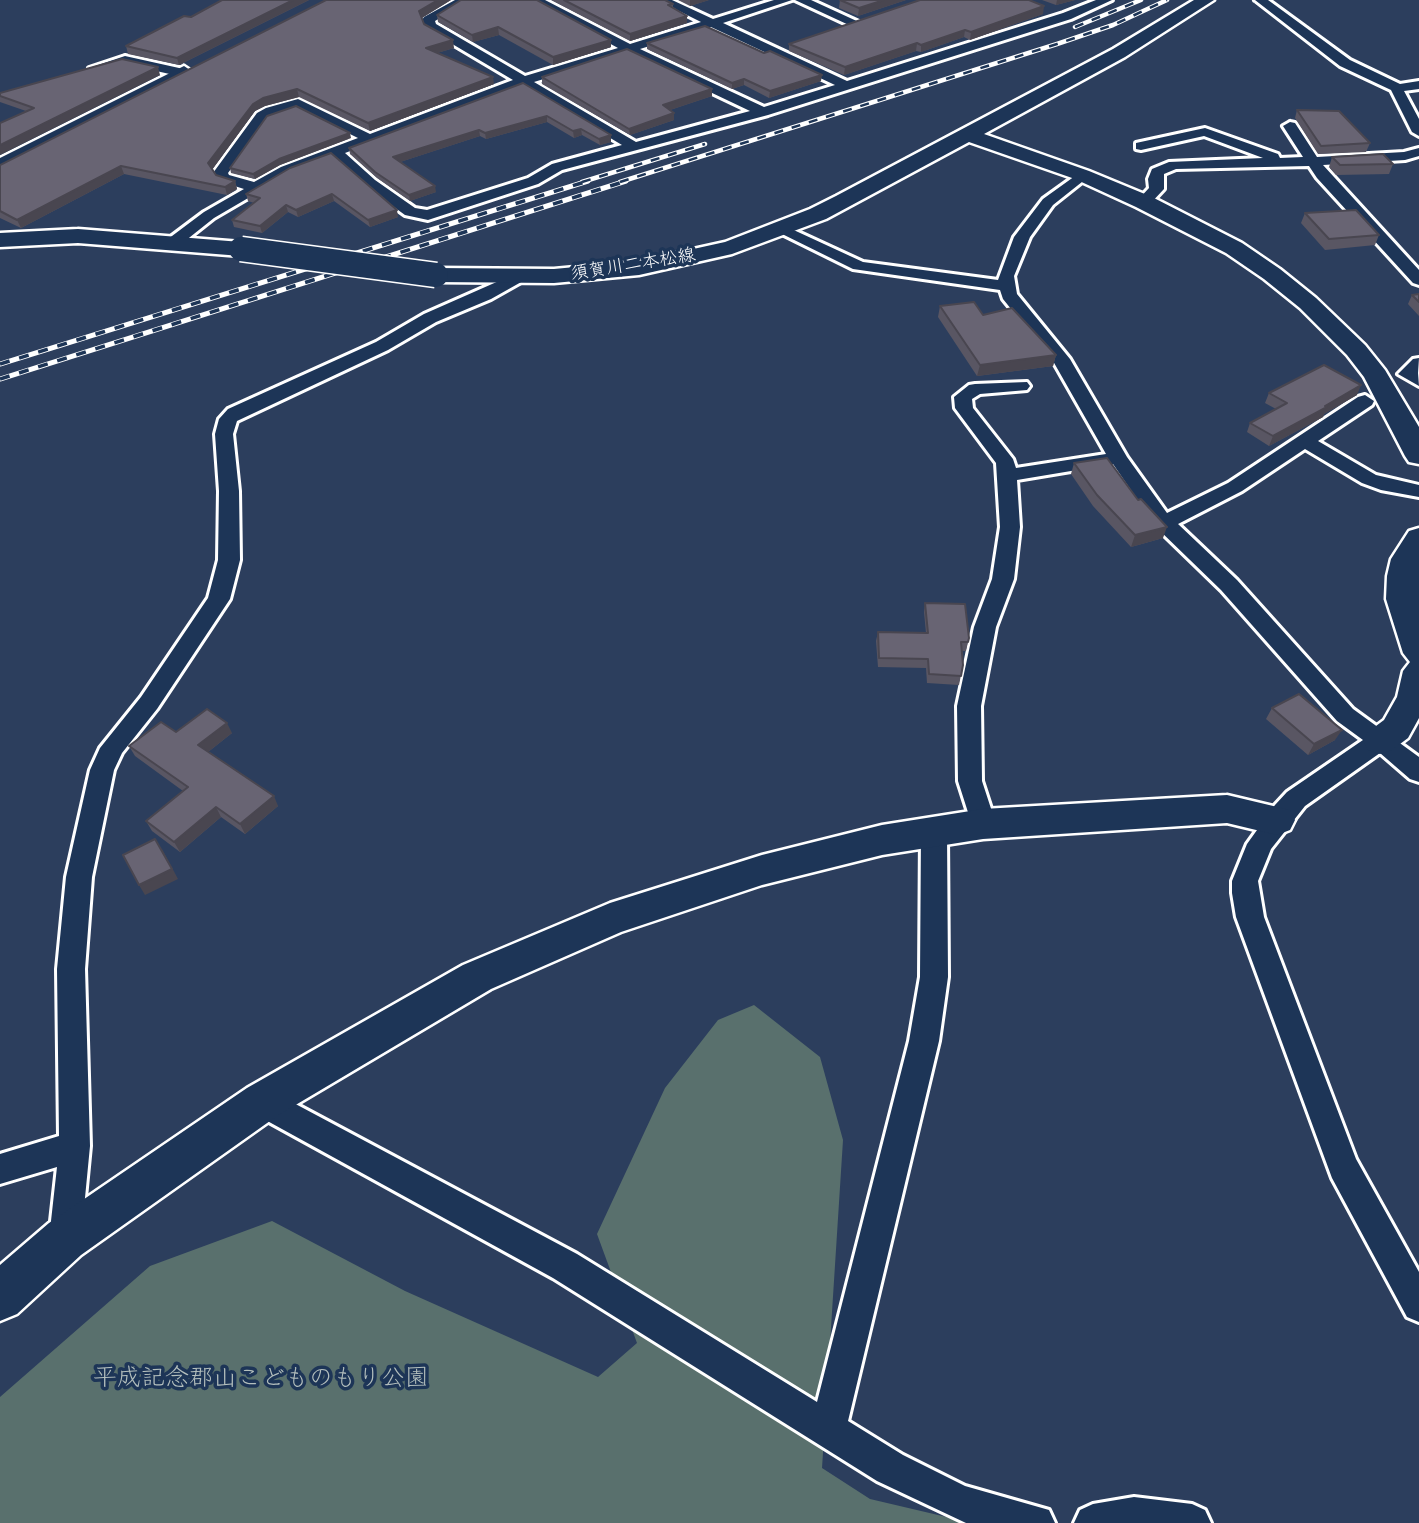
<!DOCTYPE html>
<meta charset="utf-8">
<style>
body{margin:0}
canvas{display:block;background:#2c3e5d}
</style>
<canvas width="1419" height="1523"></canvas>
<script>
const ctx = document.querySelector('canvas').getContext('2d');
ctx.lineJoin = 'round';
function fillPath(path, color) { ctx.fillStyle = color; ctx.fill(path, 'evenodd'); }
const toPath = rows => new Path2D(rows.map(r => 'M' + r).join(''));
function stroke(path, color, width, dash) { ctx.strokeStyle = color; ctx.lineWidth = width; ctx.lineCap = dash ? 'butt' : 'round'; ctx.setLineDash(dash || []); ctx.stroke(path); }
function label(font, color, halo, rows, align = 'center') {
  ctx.font = font + ' "Balsamiq Sans","Klee One",sans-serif'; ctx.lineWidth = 7; ctx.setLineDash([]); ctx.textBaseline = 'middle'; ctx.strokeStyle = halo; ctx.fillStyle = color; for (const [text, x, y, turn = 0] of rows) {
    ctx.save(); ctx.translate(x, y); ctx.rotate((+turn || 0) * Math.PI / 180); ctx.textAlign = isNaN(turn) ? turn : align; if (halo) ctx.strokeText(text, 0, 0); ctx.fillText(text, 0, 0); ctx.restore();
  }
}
fillPath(toPath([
 [754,1005,820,1057,843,1140,822,1468,870,1499,972,1523,0,1523,0,1397,150,1266,272,1221,405,1291,598,1377,637,1343,597,1234,665,1088,718,1020]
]), '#59706d');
const street = toPath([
 [455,0,470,0,435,21,436,24,525,76,618,48,530,0,545,0,630,44,701,22,657,0,672,0,713,19,774,0,792,0,723,23,847,81,1063,13,1096,0,1112,0,1071,19,768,115,562,170,538,184,428,220,405,215,365,186,333,157,291,173,214,218,180,245,168,245,166,242,168,239,204,212,244,189,219,181,213,173,257,113,266,108,298,99,370,134,513,80,427,29,422,20,424,17,455,0],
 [711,27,835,85,764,107,640,49,711,27],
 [628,53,750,111,636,142,534,82,628,53],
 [523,86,622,145,552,164,528,178,427,210,415,208,375,180,345,153,523,86],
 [297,108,358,138,281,167,254,182,229,175,228,173,267,119,297,108],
 [795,0,811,0,861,23,851,26,795,0],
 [1255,0,1268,0,1350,60,1400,84,1419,81,1419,89,1404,91,1419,119,1419,136,1412,132,1391,90,1340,66,1255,0],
 [125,56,188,70,189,73,183,77,125,64,95,72,89,68,125,56],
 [1290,122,1295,123,1317,157,1404,152,1419,148,1419,156,1405,160,1323,165,1419,270,1419,285,1413,283,1317,178,1309,166,1176,169,1164,174,1164,189,1149,205,1144,207,1136,202,1149,188,1148,179,1152,169,1169,162,1263,158,1204,136,1141,150,1136,149,1136,143,1205,128,1278,154,1280,158,1303,157,1283,126,1290,122],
 [1082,171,1089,175,1087,178,1053,205,1030,237,1014,276,1017,294,1070,359,1127,457,1167,513,1228,483,1358,397,1365,395,1374,401,1372,405,1318,441,1376,475,1419,485,1419,497,1381,490,1362,483,1305,449,1242,491,1178,524,1237,580,1353,709,1419,757,1419,782,1410,779,1380,753,1305,806,1271,849,1258,881,1264,917,1356,1159,1419,1272,1419,1322,1407,1317,1332,1178,1236,917,1232,893,1232,881,1247,844,1275,805,1287,792,1363,740,1337,721,1221,590,1157,528,1113,464,1017,480,1020,527,1014,579,996,627,981,706,982,781,996,824,992,831,983,834,974,831,958,781,957,706,974,627,992,579,1000,527,996,463,955,408,954,397,969,385,975,384,1027,382,1030,386,1027,390,980,394,972,399,973,408,1013,459,1016,468,1106,454,1053,361,1003,299,1000,290,853,269,772,229,775,226,785,226,863,262,998,280,1014,237,1043,199,1082,171],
 [517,273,525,278,523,281,491,299,436,322,388,350,237,421,233,434,239,491,240,560,230,599,157,709,122,753,114,770,92,877,85,969,90,1146,81,1239,77,1251,65,1255,53,1251,49,1239,57,1167,0,1184,0,1154,59,1136,57,969,66,877,90,770,100,748,141,697,208,598,218,560,219,491,215,434,219,419,228,409,376,342,424,314,517,273],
 [1419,358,1418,373,1419,386,1398,374,1413,359,1419,358],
 [934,823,943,826,947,833,948,977,939,1041,848,1421,903,1455,965,1486,1049,1510,1055,1523,966,1523,877,1481,553,1278,251,1112,247,1102,251,1092,262,1088,273,1092,577,1254,817,1402,909,1041,920,977,921,833,925,826,934,823],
 [1134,1497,1192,1504,1205,1510,1211,1523,1074,1523,1080,1510,1093,1504,1134,1497]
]);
const secondary = toPath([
 [1194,0,1214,0,1125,57,984,134,1089,171,1152,197,1242,243,1280,269,1316,298,1365,345,1385,370,1419,427,1419,464,1409,462,1405,456,1364,377,1347,355,1300,308,1264,279,1226,253,1136,207,1075,179,969,142,826,219,732,254,639,275,554,283,436,282,428,280,424,275,428,270,436,268,554,269,639,261,725,242,810,209,836,196,1113,49,1194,0],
 [184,66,193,72,191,76,0,172,0,158,184,66],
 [78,229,241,242,249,244,252,249,249,254,241,256,78,243,0,247,0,233,78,229],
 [1419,528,1419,718,1408,738,1392,750,1380,754,1368,750,1363,741,1368,732,1384,720,1397,697,1403,671,1410,662,1403,653,1386,599,1387,576,1391,559,1409,531,1419,528],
 [1227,795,1290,810,1295,820,1290,830,1277,835,1227,823,983,839,882,855,762,885,621,932,491,989,277,1116,81,1255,17,1314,0,1321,0,1265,49,1223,247,1088,463,965,610,903,762,855,882,825,983,809,1227,795]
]);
stroke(street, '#fff', 6);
stroke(secondary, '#fff', 5);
fillPath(street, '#1d3557');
fillPath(secondary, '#1d3557');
const railFar1 = toPath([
 [1075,27,1141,0],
 [582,182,705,144],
 [620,182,1057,44,1113,25,1167,0]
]);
const rail = toPath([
 [0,364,588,181],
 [0,379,626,181]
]);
stroke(railFar1, '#fff', 4.5);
stroke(rail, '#fff', 5);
stroke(railFar1, '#1d3557', 2.5, [9]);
stroke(rail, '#1d3557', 3.5, [10]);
const secondaryBridge = toPath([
 [241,249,436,275]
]);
stroke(secondaryBridge, '#fff', 27, []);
stroke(secondaryBridge, '#1d3557', 24);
fillPath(toPath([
 [222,0,309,0,179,65,128,54,126,46,191,17],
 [326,0,451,0,422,18,424,24,454,48,437,53,494,84,370,131,299,97,265,106,255,111,212,170,216,175,235,181,237,189,227,195,124,174,21,228,0,218,0,165],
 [551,0,665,0,673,4,673,7,687,16,687,23,630,41],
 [678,0,709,0,690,6],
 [840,0,906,0,858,16,839,8],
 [1042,0,1075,0,1056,5],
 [1043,14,970,40,964,37,921,52,916,51,844,75,789,51,789,44],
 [437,15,611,47,553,65,499,35,473,42,438,22],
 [647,43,821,81,769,98,744,85,732,89,647,49],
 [160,75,26,111,0,102,0,93],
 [542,77,712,89,712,96,670,110,674,113,674,120,630,135,542,84],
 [523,83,611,142,600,145,582,135,574,138,547,122,486,139,480,136,400,162,436,192,410,201,377,178,350,154,349,148],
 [1297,110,1370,143,1366,152,1318,154,1295,118],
 [351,138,280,165,255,179,231,173,230,168],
 [1332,157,1393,164,1389,174,1336,175,1329,167],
 [290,168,398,217,370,227,334,201,298,217,288,212,262,233,234,227,232,220,254,203,248,201,246,194],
 [1305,213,1379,235,1375,245,1325,250,1301,223],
 [1419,294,1419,316,1408,304,1412,295],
 [940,306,983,315,1056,355,1053,366,977,376,938,317],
 [1269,393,1357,395,1324,414,1323,417,1269,446,1247,432,1250,423,1276,409,1265,403],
 [1074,463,1163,538,1131,547,1093,506,1071,474],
 [925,603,969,638,966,651,962,651,963,665,959,685,927,683,926,668,878,667,876,641,878,632,926,633,924,612],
 [1272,708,1335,740,1308,755,1266,719],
 [176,732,232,733,208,752,278,806,245,834,221,817,180,852,152,831,146,821,183,791,135,756,129,746]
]), '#595663');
fillPath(toPath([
 [293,0,309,0,179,65,177,58],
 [438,0,451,0,420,19,419,11],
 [690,0,709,0,690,6],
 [884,0,906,0,858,16,859,8],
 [1057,0,1075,0,1056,5],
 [1044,6,1043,14,970,40,971,32],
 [687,16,687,23,630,41,630,34],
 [498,27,499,35,473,42,472,35],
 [965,30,964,37,921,52,921,45],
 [453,40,454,48,427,56,426,48],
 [611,40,611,47,553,65,553,57],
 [917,43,916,51,844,75,845,67],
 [158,67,160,75,0,155,0,145],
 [822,75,821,81,769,98,770,91],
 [493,77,494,84,370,131,368,123],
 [744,79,744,85,732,89,732,83],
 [297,89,299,97,265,106,255,111,211,171,208,163,253,104,263,98],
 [712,89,712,96,664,112,663,105],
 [674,113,674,120,630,135,629,129],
 [547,116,547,122,486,139,485,133],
 [581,129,582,135,574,138,573,131],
 [479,130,480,136,394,164,393,157],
 [350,133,351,138,280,165,255,179,253,174,279,159],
 [611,135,611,142,600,145,599,139],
 [121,166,124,174,21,228,17,220],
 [235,181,237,189,227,195,225,187],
 [435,186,436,192,410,201,409,195],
 [332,194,334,201,298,217,296,210],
 [286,205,288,212,262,233,260,226],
 [397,210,398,217,370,227,368,220],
 [1056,355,1053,366,977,376,980,365],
 [1361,385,1357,395,1324,414,1323,417,1269,446,1273,436],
 [1167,527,1163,538,1131,547,1135,535],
 [227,723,232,733,203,756,198,745],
 [1342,730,1335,740,1308,755,1314,744],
 [274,796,278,806,245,834,240,824],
 [216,807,221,817,180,852,174,842],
 [162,849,178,879,145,895,139,885]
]), '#494650');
const building = toPath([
 [222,0,293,0,177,58,126,46,184,16,191,17,222,0],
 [326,0,438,0,419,11,424,24,453,40,426,48,493,77,368,123,297,89,263,98,253,104,208,163,216,175,235,181,225,187,121,166,17,220,0,211,0,165,326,0],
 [461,0,537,0,611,40,553,57,498,27,472,35,437,15,461,0],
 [564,0,665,0,673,4,668,5,687,16,630,34,564,0],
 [840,0,884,0,859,8,840,0],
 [920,0,1029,0,1044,6,971,32,965,30,921,45,917,43,845,67,789,44,920,0],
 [705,26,764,53,770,51,822,75,770,91,744,79,732,83,647,43,705,26],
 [627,49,712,89,663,105,674,113,629,129,542,77,627,49],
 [122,59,158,67,0,145,0,123,34,108,0,96,0,93,122,59],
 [523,83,611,135,599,139,581,129,573,131,547,116,485,133,479,130,393,157,435,186,409,195,375,172,349,148,523,83],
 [296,106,350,133,279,159,253,174,230,168,267,116,296,106],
 [1297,110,1339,111,1370,143,1321,146,1297,110],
 [331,153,397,210,368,220,332,194,296,210,286,205,260,226,232,220,260,198,246,194,290,168,331,153],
 [1383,154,1393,164,1340,165,1332,157,1383,154],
 [1356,210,1379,235,1329,239,1305,213,1356,210],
 [1419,294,1419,302,1412,295,1419,294],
 [974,302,983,315,1012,308,1056,355,980,365,940,306,974,302],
 [1324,365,1361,385,1325,406,1327,407,1273,436,1250,423,1287,403,1269,393,1324,365],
 [1107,458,1138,500,1141,499,1167,527,1135,535,1097,495,1074,463,1107,458],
 [925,603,965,604,969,638,968,642,961,642,963,665,961,676,929,674,928,659,879,658,878,632,928,633,925,603],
 [1299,694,1342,730,1314,744,1272,708,1299,694],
 [207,709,227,723,198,745,274,796,240,824,216,807,174,842,146,821,188,787,129,746,161,722,176,732,207,709],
 [155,839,172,869,139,885,123,855,155,839]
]);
fillPath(building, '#686473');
stroke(building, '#494650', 2);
label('18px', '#fff', '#1d3557', [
 ["須賀川二本松線",633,265,-9]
]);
label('24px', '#b4bfbd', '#1d3557', [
 ["平成記念郡山こどものもり公園",261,1379]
]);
</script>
